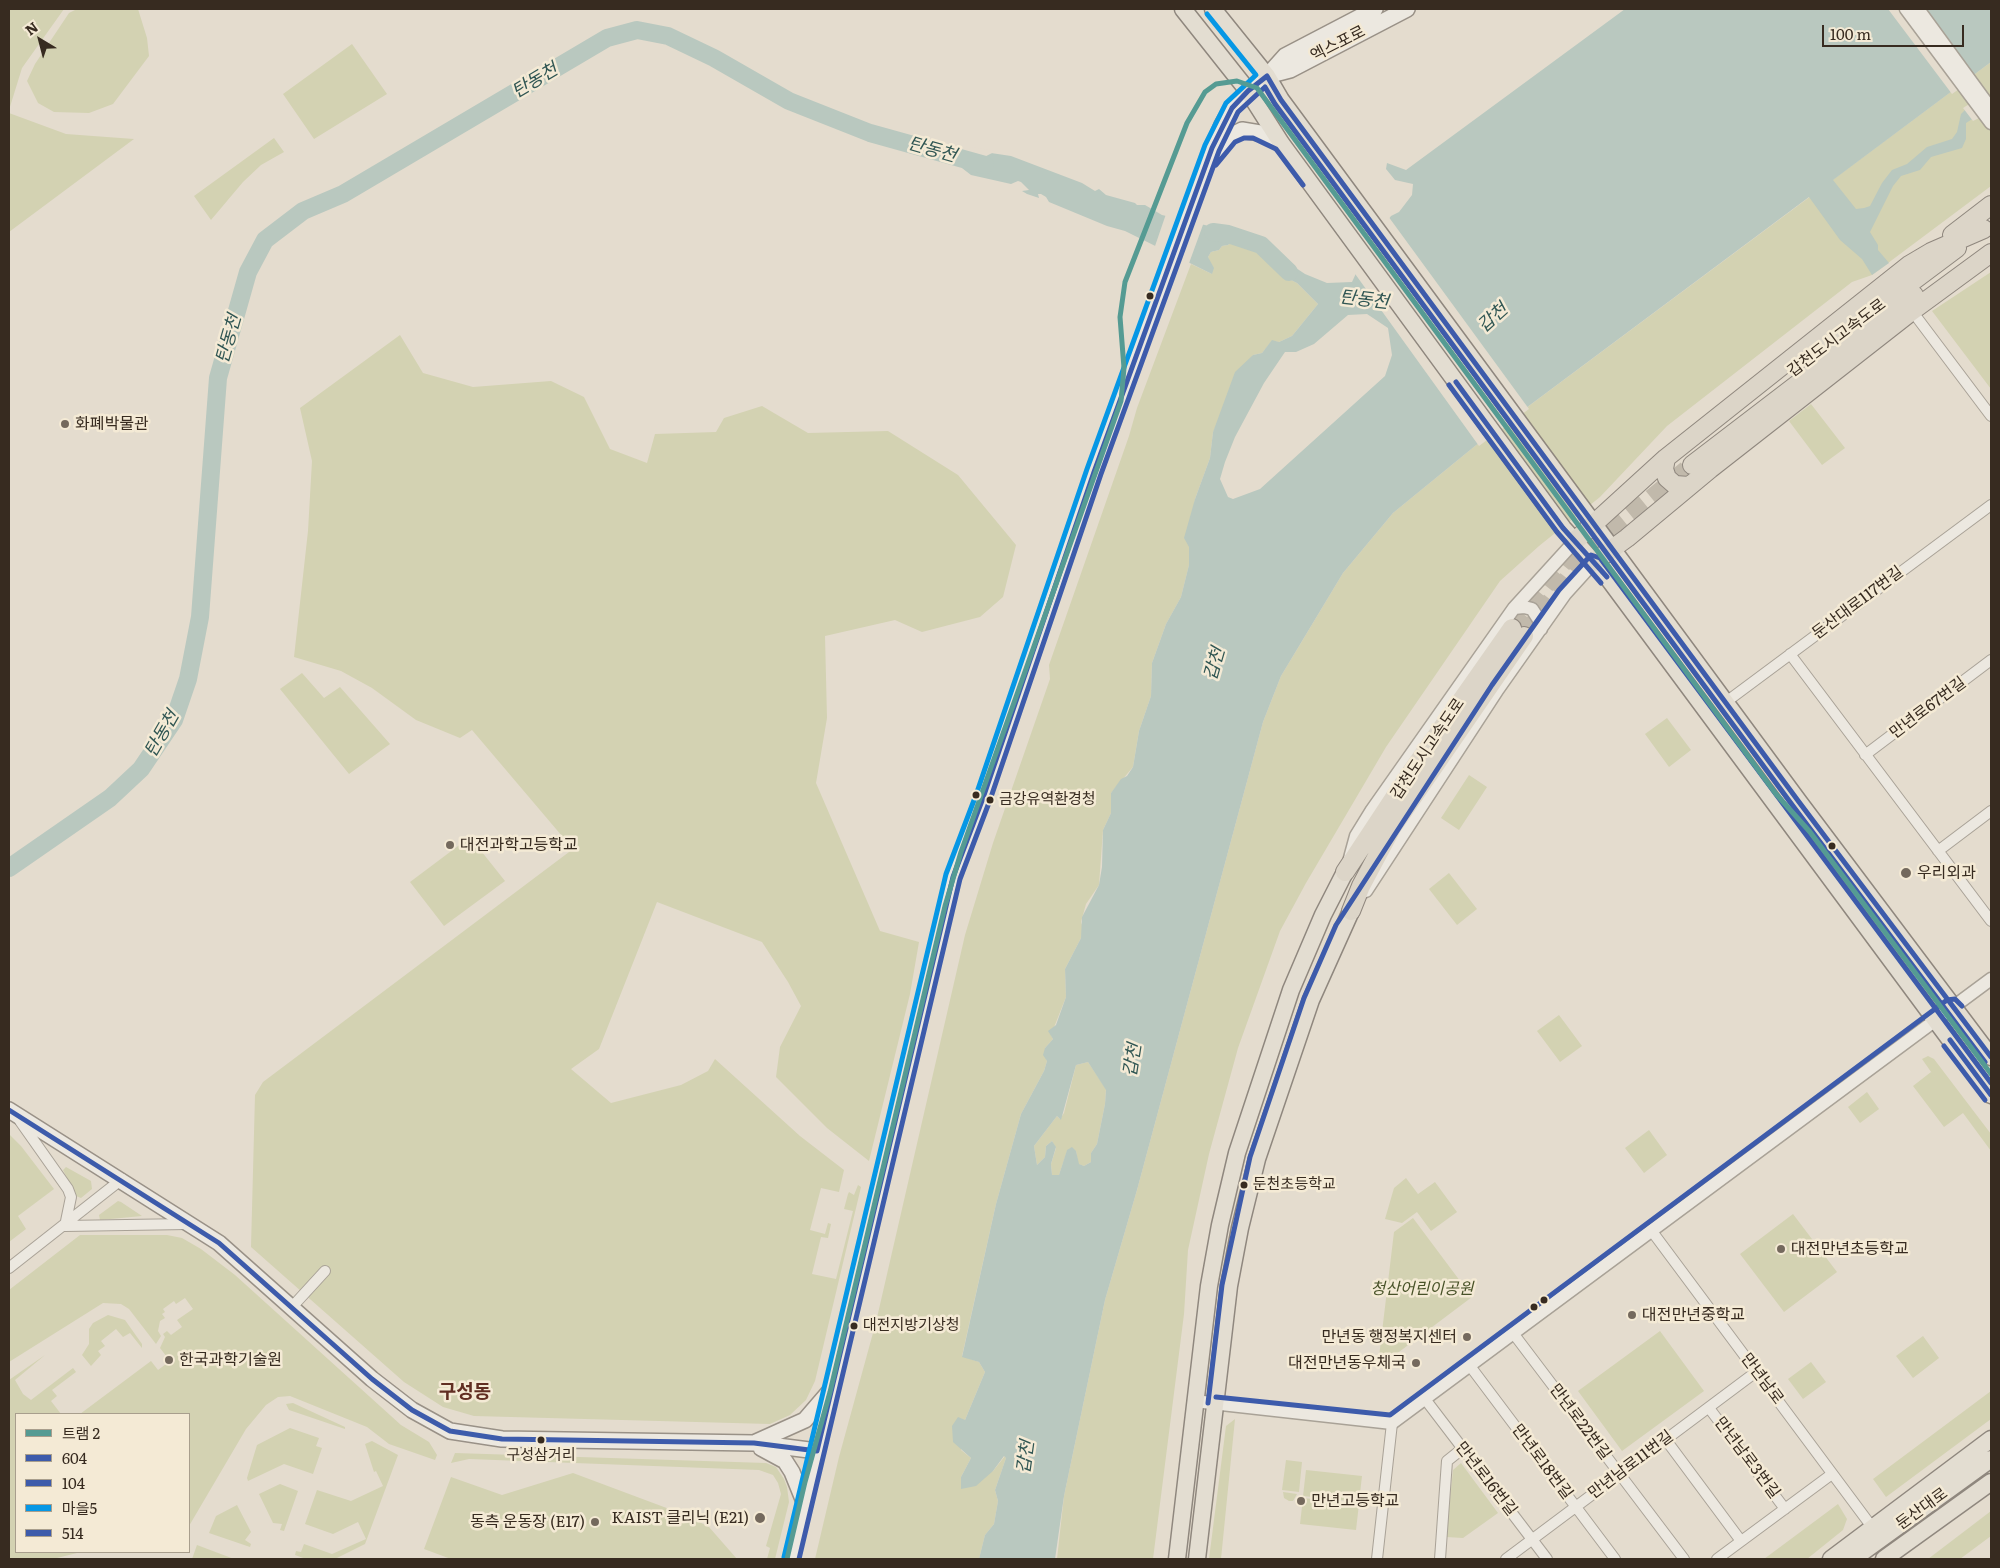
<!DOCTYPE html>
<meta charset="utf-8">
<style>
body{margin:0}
#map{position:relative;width:2000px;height:1568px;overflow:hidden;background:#e4dcce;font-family:Literata,"Noto Sans KR",serif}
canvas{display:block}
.frame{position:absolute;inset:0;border:10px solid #372b20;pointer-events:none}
.legend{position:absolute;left:15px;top:1413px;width:175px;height:140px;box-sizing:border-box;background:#f4ead5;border:1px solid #a89e8d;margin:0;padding:6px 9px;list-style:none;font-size:15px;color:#372b20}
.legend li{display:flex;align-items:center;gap:10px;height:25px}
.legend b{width:25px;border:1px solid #a89e8d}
.north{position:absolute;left:15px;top:15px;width:50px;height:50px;-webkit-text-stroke:4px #f4ead5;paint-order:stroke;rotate:323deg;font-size:14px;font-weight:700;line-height:20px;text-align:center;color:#372b20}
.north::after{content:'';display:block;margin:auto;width:18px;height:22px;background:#372b20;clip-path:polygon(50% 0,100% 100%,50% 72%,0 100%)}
.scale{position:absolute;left:1822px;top:25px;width:142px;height:22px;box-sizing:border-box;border:2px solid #372b20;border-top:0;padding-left:6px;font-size:15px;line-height:18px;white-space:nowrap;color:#372b20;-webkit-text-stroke:4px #f4ead5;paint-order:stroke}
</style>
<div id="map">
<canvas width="2000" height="1568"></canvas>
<div class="frame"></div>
<ul class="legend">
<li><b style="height:6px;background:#559b93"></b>트램 2</li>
<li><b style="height:6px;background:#3d5bab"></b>604</li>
<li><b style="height:6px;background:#3d5bab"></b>104</li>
<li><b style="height:6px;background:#0697e5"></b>마을5</li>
<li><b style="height:6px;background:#3d5bab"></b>514</li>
</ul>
<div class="north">N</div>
<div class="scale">100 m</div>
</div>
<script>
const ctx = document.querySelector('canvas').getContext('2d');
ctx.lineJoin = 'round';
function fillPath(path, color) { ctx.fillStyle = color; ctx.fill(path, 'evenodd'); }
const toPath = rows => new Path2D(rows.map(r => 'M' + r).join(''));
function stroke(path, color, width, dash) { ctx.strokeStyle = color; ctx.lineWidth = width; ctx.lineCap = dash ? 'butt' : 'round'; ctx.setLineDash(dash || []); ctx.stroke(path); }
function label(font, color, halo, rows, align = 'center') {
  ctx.font = font + ' Literata,"Noto Sans KR",serif'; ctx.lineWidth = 5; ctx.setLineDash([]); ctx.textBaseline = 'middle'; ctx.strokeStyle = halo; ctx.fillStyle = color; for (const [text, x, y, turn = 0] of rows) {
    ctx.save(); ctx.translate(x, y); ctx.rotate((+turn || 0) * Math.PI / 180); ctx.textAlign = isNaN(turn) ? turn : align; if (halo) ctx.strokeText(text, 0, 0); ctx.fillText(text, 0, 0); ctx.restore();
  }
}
fillPath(toPath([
 [9,9,64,9,22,68,9,110],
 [77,9,138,9,147,38,149,56,113,104,89,113,54,112,38,103,27,81,35,64,69,13],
 [352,44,387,94,314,139,283,94],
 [1991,62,1991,186,1872,275,1852,282,1667,426,1600,497,1539,546,1500,581,1386,747,1306,883,1280,931,1238,1048,1209,1154,1188,1250,1184,1314,1153,1559,1057,1559,1064,1496,1105,1300,1137,1190,1263,722,1281,676,1343,573,1393,513,1475,446],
 [9,113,66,134,134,139,9,232],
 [274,138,284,152,261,165,243,182,211,220,194,196],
 [1234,240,1252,246,1271,259,1287,278,1297,283,1318,304,1292,336,1279,342,1272,341,1262,353,1253,355,1213,432,1210,458,1195,499,1189,565,1181,597,1166,624,1152,663,1151,696,1139,731,1133,767,1111,793,1111,813,1103,830,1099,885,1086,904,1081,922,1083,928,1081,938,1065,969,1066,997,1051,1035,1053,1039,1045,1048,1047,1061,1044,1071,1021,1114,996,1204,962,1356,979,1362,985,1372,965,1420,961,1450,971,1458,961,1477,993,1471,1005,1456,1006,1458,995,1490,998,1501,994,1524,985,1535,979,1559,815,1559,839,1457,876,1322,965,935,993,843,1050,679,1049,665,1129,436,1137,408,1191,264,1212,274,1208,257,1211,252,1219,250,1222,246,1228,245],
 [1991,272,1991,389,1932,311],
 [400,335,423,373,473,387,551,381,584,397,610,449,647,463,655,434,716,432,724,418,762,406,808,433,888,431,958,475,1016,545,1003,597,980,617,922,632,895,620,825,636,827,718,816,783,880,931,919,942,910,994,869,1161,827,1128,776,1077,780,1047,801,1006,788,982,762,942,657,902,599,1049,571,1069,611,1103,681,1085,708,1071,715,1059,800,1136,844,1170,839,1192,821,1188,810,1230,825,1234,828,1223,831,1224,828,1238,821,1237,812,1274,836,1279,853,1211,844,1209,848,1194,849,1192,854,1195,858,1185,861,1187,815,1381,806,1400,790,1415,770,1424,474,1416,443,1407,404,1382,251,1247,255,1095,263,1082,573,849,472,730,460,738,416,720,372,688,341,671,294,657,308,531,312,461,300,408],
 [1811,404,1845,448,1822,465,1789,421],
 [302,673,324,698,340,687,390,744,349,774,280,689],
 [1667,718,1691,750,1669,767,1645,734],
 [1469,775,1487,787,1459,830,1441,818],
 [470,837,505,881,444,926,410,882],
 [1449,873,1477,909,1457,925,1429,889],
 [1559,1015,1582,1046,1560,1062,1537,1031],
 [1928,1056,1934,1059,1991,1134,1991,1151,1963,1113,1944,1127,1913,1086,1931,1072,1936,1079,1922,1059],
 [1088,1062,1106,1089,1105,1104,1097,1144,1091,1153,1091,1162,1084,1166,1078,1164,1076,1151,1067,1151,1059,1175,1052,1175,1051,1164,1056,1148,1052,1141,1046,1146,1045,1157,1037,1165,1034,1146,1057,1116,1060,1119,1064,1113,1076,1065],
 [1867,1092,1879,1109,1860,1123,1848,1107],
 [1649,1130,1667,1155,1644,1173,1625,1148],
 [9,1134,21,1146,54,1189,18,1216,26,1229,9,1242],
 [66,1167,91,1181,92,1189,81,1198,76,1196,63,1170],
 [1406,1178,1418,1194,1435,1182,1457,1212,1431,1231,1417,1212,1402,1223,1385,1219,1394,1188],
 [118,1201,121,1202,142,1216,100,1220,99,1215],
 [1793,1214,1837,1272,1784,1312,1740,1254],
 [1413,1218,1472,1297,1391,1358,1379,1357,1394,1232],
 [80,1235,167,1235,182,1238,201,1249,235,1275,401,1425,429,1442,437,1455,435,1460,389,1444,367,1427,300,1400,290,1396,278,1397,266,1405,246,1429,189,1526,189,1414,80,1414,151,1361,158,1370,170,1361,160,1348,165,1337,163,1334,167,1331,171,1335,182,1327,177,1320,193,1309,185,1298,176,1304,174,1301,163,1309,165,1312,162,1314,165,1318,160,1321,158,1331,161,1336,156,1344,129,1309,121,1304,103,1303,9,1362,9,1290],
 [108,1315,125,1320,142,1344,142,1348,130,1333,123,1337,116,1329,101,1341,105,1346,98,1351,101,1355,91,1366,82,1355,89,1344,89,1329,93,1323],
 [1660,1331,1704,1391,1622,1451,1578,1391],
 [1923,1336,1939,1358,1913,1378,1896,1356],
 [45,1355,15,1380,23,1394,31,1400,73,1368,76,1372,52,1390,57,1396,51,1401,61,1414,16,1414,16,1552,81,1552,53,1559,9,1559,9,1380],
 [1811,1362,1826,1382,1803,1399,1788,1379],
 [1991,1391,1991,1419,1886,1497,1873,1479],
 [293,1403,345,1427,345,1429,289,1410,286,1404],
 [1235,1419,1221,1559,1209,1559,1226,1426],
 [290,1428,319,1438,316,1446,322,1448,313,1474,284,1464,248,1481,247,1478,257,1445],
 [372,1441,398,1455,365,1544,335,1559,306,1559,295,1555,296,1551,301,1552,304,1544,332,1554,366,1539,358,1522,333,1534,305,1524,317,1490,351,1501,383,1486,376,1471,374,1472,365,1444],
 [455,1453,766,1463,776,1467,784,1479,787,1487,789,1502,775,1559,767,1559,770,1548,766,1546,781,1494,778,1483,773,1475,759,1470,469,1459,451,1463],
 [1286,1460,1302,1462,1299,1492,1282,1490],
 [1461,1463,1498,1513,1463,1538,1446,1537,1453,1470],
 [1306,1470,1362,1476,1359,1502,1303,1496],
 [573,1473,688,1516,709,1527,737,1559,451,1559,424,1549,451,1477,502,1495],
 [280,1484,298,1491,284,1531,280,1530,282,1524,273,1523,259,1494],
 [1283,1492,1297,1494,1293,1501,1289,1501,1284,1498],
 [1303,1498,1359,1504,1356,1530,1300,1524],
 [1838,1504,1847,1519,1843,1530,1807,1559,1764,1559],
 [237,1505,251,1532,245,1540,251,1544,250,1547,209,1533,216,1516],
 [1991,1511,1991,1536,1960,1559,1928,1559],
 [197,1545,234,1559,192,1559]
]), '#d3d2b2');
fillPath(toPath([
 [1625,9,1991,9,1991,62,1833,180,1856,209,1864,208,1870,206,1882,183,1892,170,1907,164,1927,147,1952,139,1957,132,1961,114,1969,106,1977,116,1966,123,1966,139,1962,148,1931,157,1920,170,1901,176,1893,186,1870,232,1878,245,1878,250,1889,263,1872,275,1862,259,1840,240,1809,197,1475,446,1393,513,1343,573,1281,676,1263,722,1137,1190,1105,1300,1064,1496,1055,1559,979,1559,985,1535,994,1524,998,1501,995,1490,1006,1458,1004,1456,993,1471,976,1486,961,1489,961,1477,971,1458,953,1442,952,1426,958,1417,965,1420,985,1372,979,1362,962,1357,996,1204,1021,1114,1044,1071,1047,1061,1043,1055,1045,1048,1053,1039,1048,1031,1056,1025,1066,997,1065,969,1081,938,1082,917,1099,885,1102,867,1103,830,1111,813,1111,793,1121,779,1127,776,1133,767,1139,731,1151,696,1152,663,1166,624,1181,597,1189,565,1189,547,1184,538,1195,499,1210,458,1213,432,1235,372,1253,355,1262,353,1272,340,1279,342,1292,336,1318,304,1297,283,1287,278,1271,259,1275,254,1305,274,1327,283,1352,282,1368,247,1391,216,1399,212,1412,195,1413,184,1395,180,1386,169,1387,163,1406,170],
 [1367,314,1388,328,1392,355,1385,376,1260,489,1233,499,1228,497,1220,479,1225,462,1235,437,1264,383,1285,352,1296,352,1314,344,1348,315],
 [1088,1062,1106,1090,1105,1104,1097,1144,1091,1153,1091,1162,1084,1166,1079,1164,1076,1151,1072,1147,1067,1150,1059,1175,1052,1175,1051,1164,1056,1147,1052,1141,1046,1146,1045,1157,1037,1165,1034,1146,1057,1116,1061,1120,1076,1065],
 [971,150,1011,156,1082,183,1095,191,1099,189,1106,195,1135,203,1137,205,1145,205,1162,215,1209,226,1226,225,1238,230,1234,240,1228,245,1222,246,1219,250,1211,252,1208,257,1214,268,1212,274,1125,231,1107,226,1049,202,1046,197,1041,194,1038,194,1039,198,1027,194,1022,191,1029,190,1021,182,1018,181,1011,184,971,175,958,165]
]), '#b9c8bf');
fillPath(toPath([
 [1888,9,1924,9,1976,77,1952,94],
 [1974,101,1981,117,1973,121,1963,108],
 [971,147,972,147,996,151,959,170,956,164],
 [1166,214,1204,222,1188,266,1154,249],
 [1388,216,1529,409,1479,446,1353,271,1366,246]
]), '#e4dcce');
stroke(toPath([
 [1213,232,1228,234,1261,245,1289,272],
 [9,868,110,798,141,769,174,720,188,679,200,617,218,378,248,272,265,240,303,211,343,194,607,38,637,30,668,36,714,58,789,101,870,133,985,165]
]), '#b9c8bf', 18);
stroke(toPath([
 [1512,628,1571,553],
 [1524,636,1578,565,1602,538,1692,465]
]), '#c1b9ab', 18, [18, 9]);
const minor = toPath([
 [1912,311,1991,416],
 [1790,654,1991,921],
 [1726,702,1991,505],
 [1865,755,1991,660],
 [1938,851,1991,811],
 [20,1121,68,1189,71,1197,65,1226],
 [65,1226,187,1224],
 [1651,1230,1872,1527],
 [9,1268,122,1179],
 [292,1307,325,1271],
 [1513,1333,1684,1559],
 [1470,1366,1615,1559],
 [1425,1399,1547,1559],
 [1709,1408,1785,1509],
 [1666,1440,1741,1541],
 [1377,1559,1392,1423],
 [1440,1559,1447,1461,1462,1449],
 [1506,1559,1756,1372],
 [1717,1559,1832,1474]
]);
const tertiary = toPath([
 [1906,9,1991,123],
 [1918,9,1991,109],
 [1514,608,1524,607,1532,609,1541,623,1541,629],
 [1350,858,1356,836,1372,810,1514,608,1575,541],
 [1366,891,1498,689,1565,594,1594,562],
 [1194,1401,1392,1423,1991,979]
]);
const secondary = toPath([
 [1267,76,1290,70,1407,9],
 [1216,151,1230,136,1242,130,1266,134,1281,143],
 [9,1110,219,1243,372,1379,412,1410,450,1431,502,1439,754,1443,817,1451],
 [756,1442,805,1420,830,1391],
 [761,1448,785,1461,792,1472,805,1504],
 [791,1559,953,877,983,798,1094,472,1203,172,1222,125,1232,108,1248,91,1267,76,1285,56,1375,9]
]);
const primary = toPath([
 [1183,9,1248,91,1281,143,1563,528,1608,578,1991,1095],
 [1213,9,1267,76,1281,100,1799,802,1991,1057],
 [1177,1559,1209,1286,1220,1225,1237,1153,1291,990,1323,915,1345,872],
 [1197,1559,1229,1286,1240,1228,1257,1159,1311,1000,1351,911],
 [1831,1559,1991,1439],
 [1853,1559,1991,1459],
 [1884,1559,1991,1482]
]);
const trunk = toPath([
 [1952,235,1991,205],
 [1817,353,1957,248],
 [1666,458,1664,469,1667,478,1675,485,1689,486],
 [1692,465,1914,295],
 [1575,541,1666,458,1909,265,1931,252,1984,229],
 [1594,562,1627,538,1710,469,1912,311,1991,253],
 [1345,872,1411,772,1512,628],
 [1351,911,1361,886,1392,828,1524,636]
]);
stroke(minor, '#a9a297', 12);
stroke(tertiary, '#a9a297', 15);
stroke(secondary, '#999187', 18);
stroke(primary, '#8f877e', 19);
stroke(trunk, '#8f877e', 20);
stroke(minor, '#ece8e0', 10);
stroke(tertiary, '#ece8e0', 12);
stroke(secondary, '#ece8e0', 15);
stroke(primary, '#e3ddd1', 16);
stroke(trunk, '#dcd5c8', 18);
stroke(toPath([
 [1456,382,1563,528,1607,577],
 [1950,1040,1991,1095],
 [9,1110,219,1243,372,1379,412,1410,450,1431,502,1439,754,1443,817,1451,953,877,983,798,1094,472,1212,148,1232,108,1248,91,1267,76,1281,100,1799,802,1991,1057]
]), '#3d5bab', 5);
stroke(toPath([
 [1216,165,1235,142,1244,138,1253,138,1276,149,1303,185],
 [1449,385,1557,532,1601,583],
 [1944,1046,1985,1100],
 [799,1559,960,879,990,800,1101,474,1219,151,1238,112,1265,87,1275,104,1793,806,1985,1062]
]), '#3d5bab', 5);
stroke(toPath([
 [784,1557,946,874,976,795,1087,469,1205,145,1226,103,1256,75,1207,14]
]), '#0697e5', 5);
stroke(toPath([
 [1216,1397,1390,1415,1947,1000,1955,999,1962,1006],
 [1208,1403,1222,1285,1250,1157,1304,998,1336,925,1492,685,1559,590,1591,555,1600,558,1991,1083]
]), '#3d5bab', 5);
stroke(toPath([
 [787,1559,805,1482,830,1392,945,906,961,852,1121,401,1124,368,1120,317,1125,282,1187,123,1205,92,1216,84,1237,81,1257,88,1776,794,1810,832,1991,1074]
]), '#559b93', 5);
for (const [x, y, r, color] of [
 [1150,296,4.5,"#372b20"],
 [65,424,5,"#74695d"],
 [976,795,4.5,"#372b20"],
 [990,800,4.5,"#372b20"],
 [450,845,5,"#74695d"],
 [1832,846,4.5,"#372b20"],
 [1906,873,6,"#74695d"],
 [1244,1185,4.5,"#372b20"],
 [1781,1249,5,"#74695d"],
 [1544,1300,4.5,"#372b20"],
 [1534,1307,4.5,"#372b20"],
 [1632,1315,5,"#74695d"],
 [854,1326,4.5,"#372b20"],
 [1467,1337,5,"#74695d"],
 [169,1360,5,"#74695d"],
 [1416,1363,5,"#74695d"],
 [541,1440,4.5,"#372b20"],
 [1301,1501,5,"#74695d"],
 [760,1518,6,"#74695d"],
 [595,1522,5,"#74695d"]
]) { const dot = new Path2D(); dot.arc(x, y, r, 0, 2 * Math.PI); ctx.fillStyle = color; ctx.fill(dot); stroke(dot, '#f4ead5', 2); }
label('15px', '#372b20', '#f4ead5', [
 ["금강유역환경청",999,800],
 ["둔천초등학교",1253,1185],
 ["대전지방기상청",863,1326],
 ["구성삼거리",541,1456,"center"]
], 'left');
label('16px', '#372b20', '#f4ead5', [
 ["엑스포로",1338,44,-27],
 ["갑천도시고속도로",1837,338,-37],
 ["둔산대로117번길",1858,603,-37],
 ["만년로67번길",1928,708,-37],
 ["갑천도시고속도로",1428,749,-56],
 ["만년남로",1762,1379,53],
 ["만년로22번길",1580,1422,53],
 ["만년남로3번길",1747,1458,53],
 ["만년로18번길",1542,1462,53],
 ["만년남로11번길",1631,1465,-37],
 ["만년로16번길",1486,1479,52],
 ["둔산대로",1922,1509,-36]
]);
label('16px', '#372b20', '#f4ead5', [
 ["화폐박물관",75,424],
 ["대전과학고등학교",460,845],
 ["우리외과",1917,873],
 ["대전만년초등학교",1791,1249],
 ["대전만년중학교",1642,1315],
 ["만년동 행정복지센터",1457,1337,"right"],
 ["한국과학기술원",179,1360],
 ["대전만년동우체국",1406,1363,"right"],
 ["만년고등학교",1311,1501],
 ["KAIST 클리닉 (E21)",749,1518,"right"],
 ["동측 운동장 (E17)",585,1522,"right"]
], 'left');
label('italic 16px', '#485228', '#f4ead5', [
 ["청산어린이공원",1422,1289]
]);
label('italic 18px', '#305653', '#f4ead5', [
 ["탄동천",535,81,-31],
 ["탄동천",932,150,16],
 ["탄동천",1364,300,7],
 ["갑천",1493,318,-42],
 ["탄동천",229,339,-74],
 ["갑천",1215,664,-74],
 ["탄동천",162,734,-60],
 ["갑천",1133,1060,-81],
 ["갑천",1026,1457,-82]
]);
label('bold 19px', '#612e22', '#f4ead5', [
 ["구성동",465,1392]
]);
</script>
